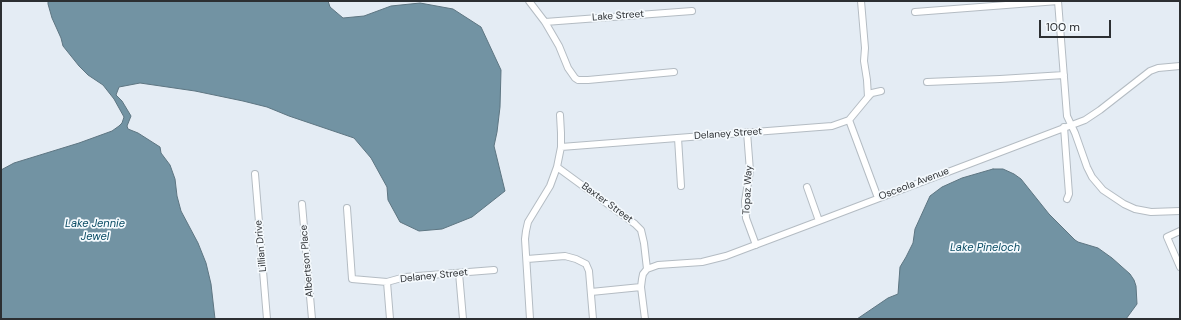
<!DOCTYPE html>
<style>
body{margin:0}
#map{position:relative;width:1181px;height:320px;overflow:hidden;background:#e4ecf4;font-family:"DM Sans",sans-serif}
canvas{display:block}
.frame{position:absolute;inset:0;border:2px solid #2c2f32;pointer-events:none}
.scale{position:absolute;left:1039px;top:20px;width:72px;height:18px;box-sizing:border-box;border:2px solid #2c2f32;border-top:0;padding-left:5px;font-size:12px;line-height:14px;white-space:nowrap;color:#2c2f32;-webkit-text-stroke:3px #f4f9fd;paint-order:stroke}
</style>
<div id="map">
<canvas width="1181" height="320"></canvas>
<div class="frame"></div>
<div class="scale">100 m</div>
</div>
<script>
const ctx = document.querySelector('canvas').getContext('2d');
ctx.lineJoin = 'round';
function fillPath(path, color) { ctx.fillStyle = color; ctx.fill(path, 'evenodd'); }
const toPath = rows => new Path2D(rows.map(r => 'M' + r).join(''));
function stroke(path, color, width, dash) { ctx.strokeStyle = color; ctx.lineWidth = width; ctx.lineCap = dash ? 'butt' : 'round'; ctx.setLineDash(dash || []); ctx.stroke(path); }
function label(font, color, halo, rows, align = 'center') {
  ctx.font = font + ' "DM Sans",sans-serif'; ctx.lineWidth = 3.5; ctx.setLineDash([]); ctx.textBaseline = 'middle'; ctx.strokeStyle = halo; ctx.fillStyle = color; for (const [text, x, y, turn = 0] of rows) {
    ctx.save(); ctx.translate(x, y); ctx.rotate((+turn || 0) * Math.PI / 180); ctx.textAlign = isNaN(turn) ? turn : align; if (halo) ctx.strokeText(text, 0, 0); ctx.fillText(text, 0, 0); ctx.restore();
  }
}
const water = toPath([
 [48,1,328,1,330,7,343,18,364,16,391,6,420,3,453,9,481,27,501,70,500,107,497,132,494,146,505,191,472,217,442,229,419,231,400,222,388,200,387,187,371,158,354,138,289,116,267,107,243,101,195,91,140,83,119,87,116,95,122,101,131,116,127,126,128,129,138,133,160,147,161,153,170,165,175,179,177,196,181,211,198,243,206,263,211,284,215,319,1,319,1,170,14,163,79,143,112,131,119,126,122,123,124,117,114,99,103,85,88,75,79,66,63,46,61,38,52,18,48,4,48,1],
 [993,169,1003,169,1014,174,1021,179,1049,214,1075,240,1078,242,1098,248,1112,258,1130,274,1134,280,1136,286,1137,304,1126,319,857,319,888,298,898,294,900,267,906,257,913,243,915,229,930,196,942,187,962,178,993,169]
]);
fillPath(water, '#7293a3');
stroke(water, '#5d7581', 1);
const minor = toPath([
 [529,1,545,22,559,46,568,68,575,78,578,80,588,80,674,72],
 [861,1,865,48,864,61,867,80,868,97],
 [1058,1,1067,116,1075,133,1087,167,1092,177,1103,190,1124,204,1135,209,1151,212,1180,211],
 [915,12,1058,1],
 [545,22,692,11],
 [927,82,1000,79,1064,75],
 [849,120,878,198],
 [1064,127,1069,194,1067,199],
 [747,132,750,171,745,201,746,218,756,245],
 [678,138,681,186],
 [561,147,832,126,849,120,868,97,872,93,881,91],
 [557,167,635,224,641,230,644,243,647,269,643,274,642,279,641,287,645,319],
 [255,174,267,319],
 [807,187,819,221],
 [302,204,312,319],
 [347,208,352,279,387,282,405,277,494,270],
 [1180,231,1167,237,1180,267],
 [527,259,565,256,576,259,586,264,589,271,593,319],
 [647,269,658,265,702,262,726,256,819,221,1085,120,1100,110,1150,71,1158,68,1180,66],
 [459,273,463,319],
 [387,282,390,319],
 [591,292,641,287],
 [530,319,525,239,526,231,528,222,550,186,557,167,561,147,561,133,560,115]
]);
stroke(minor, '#b4bcc3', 8);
stroke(minor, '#fff', 6);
label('10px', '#2c2f32', '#f4f9fd', [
 ["Lake Street",618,16,-4],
 ["Delaney Street",728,134,-4],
 ["Osceola Avenue",914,184,-21],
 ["Topaz Way",748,190,-87],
 ["Baxter Street",607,203,36],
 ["Lillian Drive",261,246,-95],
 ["Albertson Place",307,261,-95],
 ["Delaney Street",434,276,-6]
]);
label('italic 11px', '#0b4d65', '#f4f9fd', [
 ["Lake Jennie",95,224],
 ["Jewel",95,237],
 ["Lake Pineloch",985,248]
]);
</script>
